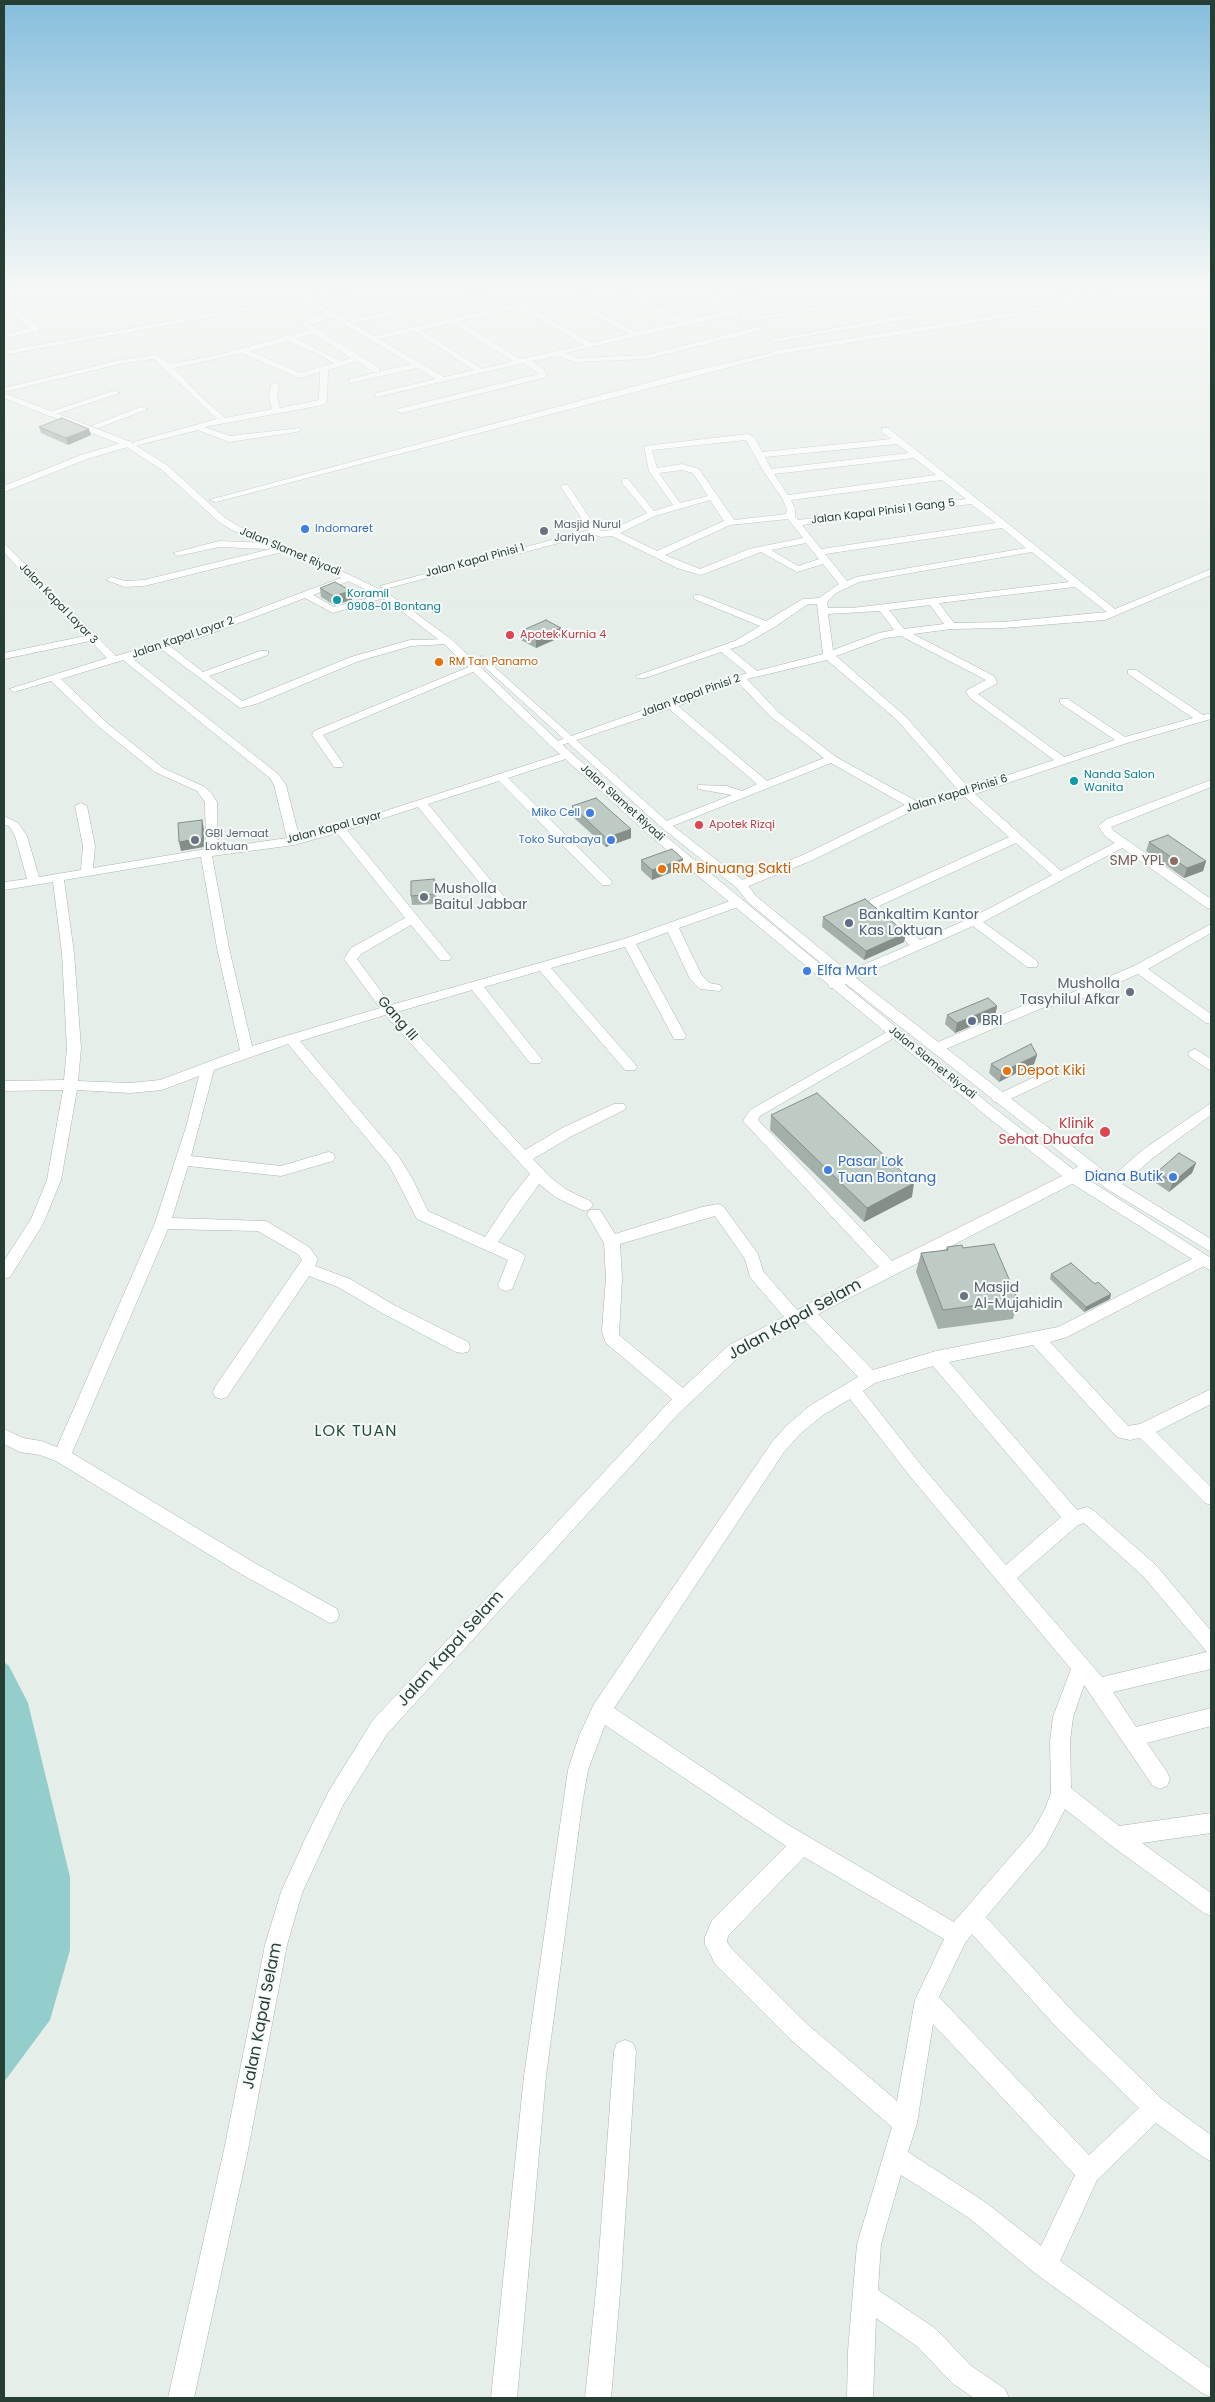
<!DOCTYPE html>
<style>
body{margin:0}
#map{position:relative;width:1215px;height:2402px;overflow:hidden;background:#e6eee9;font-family:Poppins,sans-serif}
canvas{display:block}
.frame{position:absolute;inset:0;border:5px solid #263e34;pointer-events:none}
</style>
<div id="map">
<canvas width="1215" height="2402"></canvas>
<div class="frame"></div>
</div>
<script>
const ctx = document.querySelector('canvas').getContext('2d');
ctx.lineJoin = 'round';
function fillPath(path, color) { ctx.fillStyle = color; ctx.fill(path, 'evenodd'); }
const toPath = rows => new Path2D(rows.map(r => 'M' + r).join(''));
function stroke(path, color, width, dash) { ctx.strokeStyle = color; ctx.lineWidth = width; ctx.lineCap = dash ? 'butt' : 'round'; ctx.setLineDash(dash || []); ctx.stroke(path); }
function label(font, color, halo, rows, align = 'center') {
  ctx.font = font + ' Poppins,sans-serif'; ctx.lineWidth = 4; ctx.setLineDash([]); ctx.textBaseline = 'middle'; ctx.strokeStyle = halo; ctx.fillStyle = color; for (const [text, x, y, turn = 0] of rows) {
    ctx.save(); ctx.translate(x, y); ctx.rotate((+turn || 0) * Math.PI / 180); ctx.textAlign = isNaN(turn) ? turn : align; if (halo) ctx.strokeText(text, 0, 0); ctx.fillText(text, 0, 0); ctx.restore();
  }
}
fillPath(toPath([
 [4,1662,9,1666,28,1703,70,1877,70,1950,50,2020,4,2082]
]), '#93cdcc');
const minor = toPath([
 [517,281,529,281,353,324,373,336,622,281,635,281,619,286,685,321,726,311,685,281,693,281,713,296,804,281,820,281,718,299,739,313,739,317,731,315,565,353,577,358,646,355,757,327,760,327,760,331,646,359,576,362,557,356,531,361,544,369,547,377,401,413,397,411,398,409,539,374,524,363,376,397,376,393,436,379,417,368,350,383,350,379,411,364,332,317,311,325,379,368,379,372,373,372,357,361,328,370,327,401,323,405,204,427,230,436,300,428,301,430,297,432,229,442,198,430,134,446,134,442,217,419,154,359,124,363,4,392,4,388,124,359,156,355,170,364,214,356,309,330,303,326,303,322,326,314,303,301,306,297,348,321,517,281],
 [612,288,677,323,636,332,571,297,612,288],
 [564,298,629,334,592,343,528,306,564,298],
 [520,308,584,345,520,359,459,321,520,308],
 [451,323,513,361,482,369,421,330,451,323],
 [414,331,474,370,444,377,379,339,414,331],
 [314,334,351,358,341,361,296,339,314,334],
 [288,341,316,353,334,363,300,373,250,351,288,341],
 [242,353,299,378,320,372,319,400,280,408,277,398,279,385,275,383,271,385,269,398,272,409,225,418,198,394,174,368,242,353],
 [870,297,873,301,743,322,739,320,870,297],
 [13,311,19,311,39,327,39,331,4,338,4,334,30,328,13,315,13,311],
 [906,315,910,317,909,319,773,342,769,340,906,315],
 [113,391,120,393,53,415,46,413,113,391],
 [141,407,148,409,98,428,91,426,141,407],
 [882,428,888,428,1115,609,1211,569,1211,575,1105,620,1003,628,951,629,913,634,994,676,997,682,996,684,978,694,1064,757,1115,740,1060,703,1060,699,1068,699,1125,737,1193,718,1128,674,1128,670,1136,670,1203,715,1211,713,1211,719,1127,743,975,794,1061,871,1115,843,1106,837,1098,826,1107,819,1211,780,1211,787,1111,827,1114,831,1211,899,1211,909,1207,908,1122,848,983,922,1037,961,1038,964,1037,967,1027,967,973,926,851,980,840,988,830,988,828,985,830,982,841,974,910,945,872,914,867,906,870,900,1009,837,965,797,918,808,813,860,741,889,735,885,737,882,805,854,905,805,831,763,665,829,659,825,661,823,732,795,698,789,698,785,727,786,742,791,757,784,669,709,559,746,551,746,549,744,747,673,721,652,645,678,637,678,636,676,735,641,760,626,694,599,694,595,700,595,766,621,803,599,819,598,839,584,823,564,797,572,761,552,701,575,677,568,612,536,601,537,593,534,385,589,380,586,589,530,561,487,562,485,568,485,597,529,602,531,611,530,647,513,622,483,622,479,628,479,654,511,673,505,649,471,644,446,748,434,755,438,762,452,891,439,882,432,882,428],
 [746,440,764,472,782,498,787,509,786,514,734,520,699,469,682,464,657,468,652,450,746,440],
 [897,444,909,453,771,469,765,457,897,444],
 [914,458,936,475,788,495,774,474,914,458],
 [682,470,693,473,708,496,680,503,659,473,682,470],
 [942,480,966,499,798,520,795,516,795,509,791,500,942,480],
 [710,500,724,521,657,551,620,533,655,516,710,500],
 [971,504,996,523,821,549,802,525,971,504],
 [788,519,803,538,749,549,700,569,665,555,730,525,788,519],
 [1002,528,1026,548,856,577,847,581,825,554,1002,528],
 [806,543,819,559,798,566,771,550,806,543],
 [1032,552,1069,582,852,608,828,608,827,602,836,593,859,582,1032,552],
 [1075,587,1107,612,1003,622,954,623,939,603,1075,587],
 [808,604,817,604,823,654,757,671,730,649,743,645,773,628,808,604],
 [930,605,944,624,904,629,889,610,930,605],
 [880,611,894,630,879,633,833,650,828,614,880,611],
 [901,636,986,680,967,690,966,692,970,698,1054,760,969,788,905,716,836,656,885,638,901,636],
 [827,660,897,720,959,791,916,801,836,757,778,712,747,679,827,660],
 [738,682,770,716,824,758,767,781,678,706,738,682],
 [1016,843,1052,875,973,917,920,940,879,906,1016,843],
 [128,441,131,442,131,446,87,459,4,492,4,486,81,455,128,441],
 [219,541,268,543,273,546,268,549,219,547,178,556,173,553,219,541],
 [4,543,116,656,194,633,349,575,352,576,352,580,313,595,334,607,387,593,387,597,333,613,305,598,202,637,170,646,203,672,260,651,268,651,268,655,209,676,242,701,351,657,410,640,451,639,452,641,447,644,411,646,359,661,256,704,240,708,161,649,132,658,278,774,286,785,299,836,336,827,564,753,572,753,572,757,508,778,610,879,612,882,610,885,602,885,499,781,428,804,506,899,508,902,506,905,498,905,418,807,347,830,451,957,450,960,440,960,411,925,361,954,357,959,391,1005,624,939,733,900,741,900,743,903,741,906,679,928,701,974,709,983,720,985,722,988,720,991,700,989,690,979,668,932,636,944,686,1036,684,1039,674,1039,625,947,551,968,635,1064,637,1067,635,1070,625,1070,540,971,484,987,540,1057,542,1060,540,1063,530,1063,472,990,397,1012,525,1150,562,1128,614,1104,624,1104,626,1107,624,1110,572,1136,533,1159,551,1178,567,1190,590,1201,593,1205,590,1209,585,1211,580,1209,557,1198,539,1184,498,1242,522,1253,525,1257,512,1289,506,1291,500,1289,498,1285,508,1260,417,1219,389,1165,288,1044,214,1070,191,1156,281,1166,328,1152,333,1153,335,1157,333,1161,281,1176,188,1166,172,1218,266,1221,309,1247,318,1259,315,1266,350,1279,394,1305,468,1342,470,1347,468,1352,462,1353,456,1352,382,1313,338,1287,309,1276,227,1397,221,1399,215,1397,213,1392,215,1387,302,1260,299,1255,258,1231,168,1229,72,1453,253,1562,337,1609,339,1615,337,1621,330,1623,241,1574,56,1461,40,1455,20,1452,4,1444,4,1429,23,1438,41,1441,57,1447,155,1223,187,1124,199,1076,162,1090,130,1093,77,1090,61,1180,43,1224,10,1277,4,1279,4,1261,31,1219,47,1180,63,1090,4,1091,4,1081,64,1080,67,1048,62,953,53,882,4,890,4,882,27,879,15,836,10,827,4,824,4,816,18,823,27,836,39,877,81,870,83,846,75,806,81,803,87,806,95,846,93,868,206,849,205,802,197,791,155,772,99,727,51,681,14,692,9,689,107,658,90,641,4,659,4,653,85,636,32,584,4,552,4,543],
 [123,660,270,778,274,785,287,838,218,848,217,802,211,793,205,787,163,768,107,723,61,679,123,660],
 [337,833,405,918,351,948,344,959,380,1008,252,1046,229,948,212,856,294,845,337,833],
 [201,857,217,948,240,1050,160,1080,130,1083,78,1081,81,1048,74,953,64,880,201,857],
 [385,1015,530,1174,510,1199,485,1237,428,1211,413,1180,399,1157,300,1041,385,1015],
 [283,546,286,547,286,551,144,586,125,587,106,580,111,577,125,581,144,580,283,546],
 [476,664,480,665,480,669,323,735,344,765,342,767,334,767,312,735,314,731,476,664],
 [1211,924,1211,933,1148,969,1211,1014,1211,1024,1206,1023,1138,974,1079,1000,1042,1008,941,1051,936,1053,929,1048,931,1045,1034,1001,1071,993,1134,966,1211,924],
 [894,1028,899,1029,901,1032,899,1035,760,1116,758,1120,892,1261,1068,1173,1083,1163,1088,1162,1093,1163,1095,1167,1078,1181,818,1314,873,1370,936,1351,1058,1327,1198,1256,1208,1256,1211,1260,1208,1264,1067,1337,1050,1342,1128,1426,1140,1424,1211,1389,1211,1404,1156,1432,1211,1487,1211,1505,1205,1503,1140,1438,1130,1440,1117,1437,1033,1345,949,1362,1077,1510,1087,1507,1093,1510,1156,1565,1211,1631,1211,1669,1113,1692,1136,1727,1211,1708,1211,1726,1147,1743,1167,1772,1170,1779,1167,1786,1160,1789,1153,1786,1084,1685,1073,1717,1070,1741,1071,1788,1119,1826,1211,1813,1211,1833,1142,1843,1211,1893,1211,1916,1204,1913,1109,1844,1065,1809,1046,1846,986,1917,1075,2014,1163,2100,1211,2135,1211,2161,1203,2157,1156,2123,1097,2180,1060,2261,1211,2369,1211,2397,1202,2393,1036,2274,969,2218,901,2175,881,2244,878,2290,936,2329,970,2365,1005,2389,1009,2398,974,2398,952,2383,918,2347,876,2318,873,2398,847,2398,848,2351,857,2244,892,2127,791,2040,715,1964,705,1944,705,1937,712,1920,786,1846,605,1725,588,1770,582,1805,546,2076,517,2398,491,2398,524,2076,568,1770,579,1736,594,1704,772,1442,788,1424,811,1405,858,1377,805,1321,741,1355,679,1413,387,1734,343,1805,302,1893,287,1945,248,2150,194,2398,168,2398,224,2150,265,1945,281,1892,305,1839,329,1791,373,1720,672,1399,606,1343,604,1338,602,1330,606,1278,604,1243,587,1214,590,1210,600,1210,615,1234,702,1207,718,1204,723,1206,758,1254,763,1271,797,1310,879,1267,743,1121,750,1110,894,1028],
 [715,1216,745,1259,750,1277,784,1317,729,1345,683,1388,619,1335,622,1278,620,1244,715,1216],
 [933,1366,1061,1517,1006,1565,921,1465,863,1391,875,1383,933,1366],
 [850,1399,909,1475,1071,1669,1053,1717,1050,1741,1051,1793,1045,1809,1032,1832,954,1922,785,1823,614,1708,784,1452,800,1434,823,1415,850,1399],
 [1084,1523,1144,1577,1207,1652,1102,1677,1017,1578,1078,1525,1084,1523],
 [804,1857,944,1939,915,2000,897,2101,807,2024,731,1948,727,1942,728,1936,804,1857],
 [972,1934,1059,2030,1139,2108,1089,2155,939,1997,965,1943,972,1934],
 [933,2024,1075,2175,1041,2246,985,2202,908,2152,917,2123,933,2024],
 [1195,1049,1211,1059,1211,1071,1190,1057,1188,1054,1190,1051,1195,1049],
 [1054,1068,1061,1073,1059,1076,1004,1102,994,1102,992,1099,994,1096,1054,1068],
 [1211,1103,1211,1115,1154,1157,1117,1189,1107,1189,1105,1185,1107,1181,1144,1149,1211,1103],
 [625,2040,633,2043,636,2051,621,2281,611,2398,585,2398,597,2281,614,2051,617,2043,625,2040]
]);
const tertiary = toPath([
 [394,281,409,281,4,355,4,351,394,281],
 [1036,281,1044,281,1075,297,1138,281,1150,281,1080,300,1080,303,1073,302,1015,316,780,354,216,502,209,500,680,374,771,353,778,350,1015,312,1067,299,1036,281],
 [1157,281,1169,281,1138,290,1134,288,1157,281],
 [4,393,131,442,168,466,225,518,238,526,352,576,387,593,410,609,451,639,559,742,657,829,989,1104,1078,1173,1211,1258,1211,1271,1068,1181,979,1110,649,835,551,746,443,643,404,613,381,597,346,580,232,530,219,522,162,470,125,446,4,398,4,393],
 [482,656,669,823,745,882,756,896,851,974,1117,1181,1211,1239,1211,1252,1107,1189,841,980,748,902,737,888,661,827,478,661,477,659,482,656]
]);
stroke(minor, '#a9b6af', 1);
stroke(tertiary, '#a9b6af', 1);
fillPath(minor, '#fff');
fillPath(tertiary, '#fff');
fillPath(toPath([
 [39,427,91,435,68,445,41,433],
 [320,588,351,591,352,600,334,605,321,597],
 [561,628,561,637,536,648,521,640,521,631],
 [572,806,631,838,606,847,572,816],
 [1149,842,1206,861,1203,871,1184,878,1146,851],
 [641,860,682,868,652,880,641,870],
 [434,879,436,904,412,905,411,896],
 [823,917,906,933,904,942,864,960,822,927],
 [997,1006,995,1016,955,1033,945,1024,947,1015],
 [1037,1055,1034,1064,999,1082,989,1073,991,1064],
 [771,1115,912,1197,864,1222,770,1130],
 [1196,1163,1192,1173,1169,1192,1153,1181,1157,1172],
 [947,1247,963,1248,1018,1300,1013,1319,938,1329,916,1272,921,1253,946,1250],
 [1051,1274,1095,1284,1110,1299,1084,1312,1050,1279]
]), '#a3afa9');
fillPath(toPath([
 [89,429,91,435,68,445,66,438],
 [351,591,352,600,334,605,333,596],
 [561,628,561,637,536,648,536,639],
 [202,820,204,829,204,847,181,851,179,842],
 [631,829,631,838,606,847,606,838],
 [683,859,682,868,652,880,652,870],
 [1206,861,1203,871,1184,878,1187,868],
 [906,933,904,942,864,960,866,951],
 [997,1006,995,1016,955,1033,957,1023],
 [1037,1055,1034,1064,999,1082,1002,1072],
 [1196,1163,1192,1173,1169,1192,1173,1182],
 [914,1183,912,1197,864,1222,867,1208],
 [1111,1294,1110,1299,1084,1312,1086,1307]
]), '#858e89');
const building = toPath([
 [62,418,89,429,66,438,39,427,62,418],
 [335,582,351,591,333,596,320,588,335,582],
 [546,620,561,628,536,639,521,631,546,620],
 [596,798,631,829,606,838,572,806,596,798],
 [202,820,202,838,179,842,178,823,202,820],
 [1168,835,1206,861,1187,868,1149,842,1168,835],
 [672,849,683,859,652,870,641,860,672,849],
 [434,879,435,894,411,896,411,881,434,879],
 [865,899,906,933,866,951,823,917,865,899],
 [988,998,997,1006,957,1023,947,1015,988,998],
 [1031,1044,1037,1055,1002,1072,991,1064,1031,1044],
 [817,1093,914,1183,867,1208,771,1115,817,1093],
 [1179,1153,1196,1163,1173,1182,1157,1172,1179,1153],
 [994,1244,1018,1300,943,1310,921,1253,948,1250,947,1247,962,1245,963,1248,994,1244],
 [1071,1263,1095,1284,1098,1282,1111,1294,1086,1307,1051,1274,1071,1263]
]);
fillPath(building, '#becbc4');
stroke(building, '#858e89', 1);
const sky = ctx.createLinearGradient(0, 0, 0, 617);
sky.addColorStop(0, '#86bedd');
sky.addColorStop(0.46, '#f4f7f5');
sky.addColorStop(1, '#f4f7f500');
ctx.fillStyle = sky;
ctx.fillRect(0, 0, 1215, 617);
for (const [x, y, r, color] of [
 [305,529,5,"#3f7fe0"],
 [544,531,5,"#6b7280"],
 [337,600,5,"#0f9aa8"],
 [510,635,5,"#e0444e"],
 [439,662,5,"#e8710a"],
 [1074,781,5,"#0f9aa8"],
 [590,813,5,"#3f7fe0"],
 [699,825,5,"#e0444e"],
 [195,840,5,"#6b7280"],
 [611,840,5,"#3f7fe0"],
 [1174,861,5,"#8d6e63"],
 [662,869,5,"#e8710a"],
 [424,897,5,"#6b7280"],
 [849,923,5,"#5c6f8a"],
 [807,971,5,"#3f7fe0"],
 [1130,992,5,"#6b7280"],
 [972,1021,5,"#5c6f8a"],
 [1007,1071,5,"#e8710a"],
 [1105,1132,6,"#e0444e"],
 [828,1170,5,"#3f7fe0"],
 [1173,1177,5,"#3f7fe0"],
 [964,1296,5,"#6b7280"]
]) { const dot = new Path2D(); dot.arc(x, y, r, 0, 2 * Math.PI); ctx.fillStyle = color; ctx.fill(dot); stroke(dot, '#f6faf8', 2); }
label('11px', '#263e34', '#f6faf8', [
 ["Jalan Kapal Pinisi 1 Gang 5",883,512,-7],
 ["Jalan Slamet Riyadi",290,552,23],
 ["Jalan Kapal Pinisi 1",475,561,-15],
 ["Jalan Kapal Layar 3",58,604,46],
 ["Jalan Kapal Layar 2",183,638,-19],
 ["Jalan Kapal Pinisi 2",691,696,-20],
 ["Jalan Kapal Pinisi 6",957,794,-17],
 ["Jalan Slamet Riyadi",622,803,42],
 ["Jalan Kapal Layar",334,828,-15],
 ["Jalan Slamet Riyadi",932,1063,39]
]);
label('11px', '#5b616d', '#f6faf8', [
 ["Masjid Nurul",554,525],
 ["Jariyah",554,538],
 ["GBI Jemaat",205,834],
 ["Loktuan",205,847]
], 'left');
label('11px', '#366cbe', '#f6faf8', [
 ["Indomaret",315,529,"left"],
 ["Miko Cell",580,813],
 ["Toko Surabaya",601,840]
], 'right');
label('11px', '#0d838f', '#f6faf8', [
 ["Koramil",347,594],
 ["0908-01 Bontang",347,607],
 ["Nanda Salon",1084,775],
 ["Wanita",1084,788]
], 'left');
label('11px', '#be3a42', '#f6faf8', [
 ["Apotek Kurnia 4",520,635],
 ["Apotek Rizqi",709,825]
], 'left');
label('11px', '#c56008', '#f6faf8', [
 ["RM Tan Panamo",449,662]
], 'left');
label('14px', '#785e54', '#f6faf8', [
 ["SMP YPL",1164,861]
], 'right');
label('14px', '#c56008', '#f6faf8', [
 ["RM Binuang Sakti",672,869],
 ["Depot Kiki",1017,1071]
], 'left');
label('14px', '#5b616d', '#f6faf8', [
 ["Musholla",434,889],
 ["Baitul Jabbar",434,905],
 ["Musholla",1120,984,"right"],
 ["Tasyhilul Afkar",1120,1000,"right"],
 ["Masjid",974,1288],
 ["Al-Mujahidin",974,1304]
], 'left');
label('14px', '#4e5e75', '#f6faf8', [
 ["Bankaltim Kantor",859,915],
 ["Kas Loktuan",859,931],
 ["BRI",982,1021]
], 'left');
label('14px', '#366cbe', '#f6faf8', [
 ["Elfa Mart",817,971],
 ["Pasar Lok",838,1162],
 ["Tuan Bontang",838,1178],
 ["Diana Butik",1163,1177,"right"]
], 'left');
label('14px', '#263e34', '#f6faf8', [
 ["Gang III",397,1019,49]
]);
label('14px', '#be3a42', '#f6faf8', [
 ["Klinik",1094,1124],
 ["Sehat Dhuafa",1094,1140]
], 'right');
label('16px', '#263e34', '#f6faf8', [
 ["Jalan Kapal Selam",795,1320,-29],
 ["Jalan Kapal Selam",451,1649,-48],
 ["Jalan Kapal Selam",263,2016,-79]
]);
ctx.letterSpacing = '1px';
label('16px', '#234f3d', '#f6faf8', [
 ["LOK TUAN",356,1432]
]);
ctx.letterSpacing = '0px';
</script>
